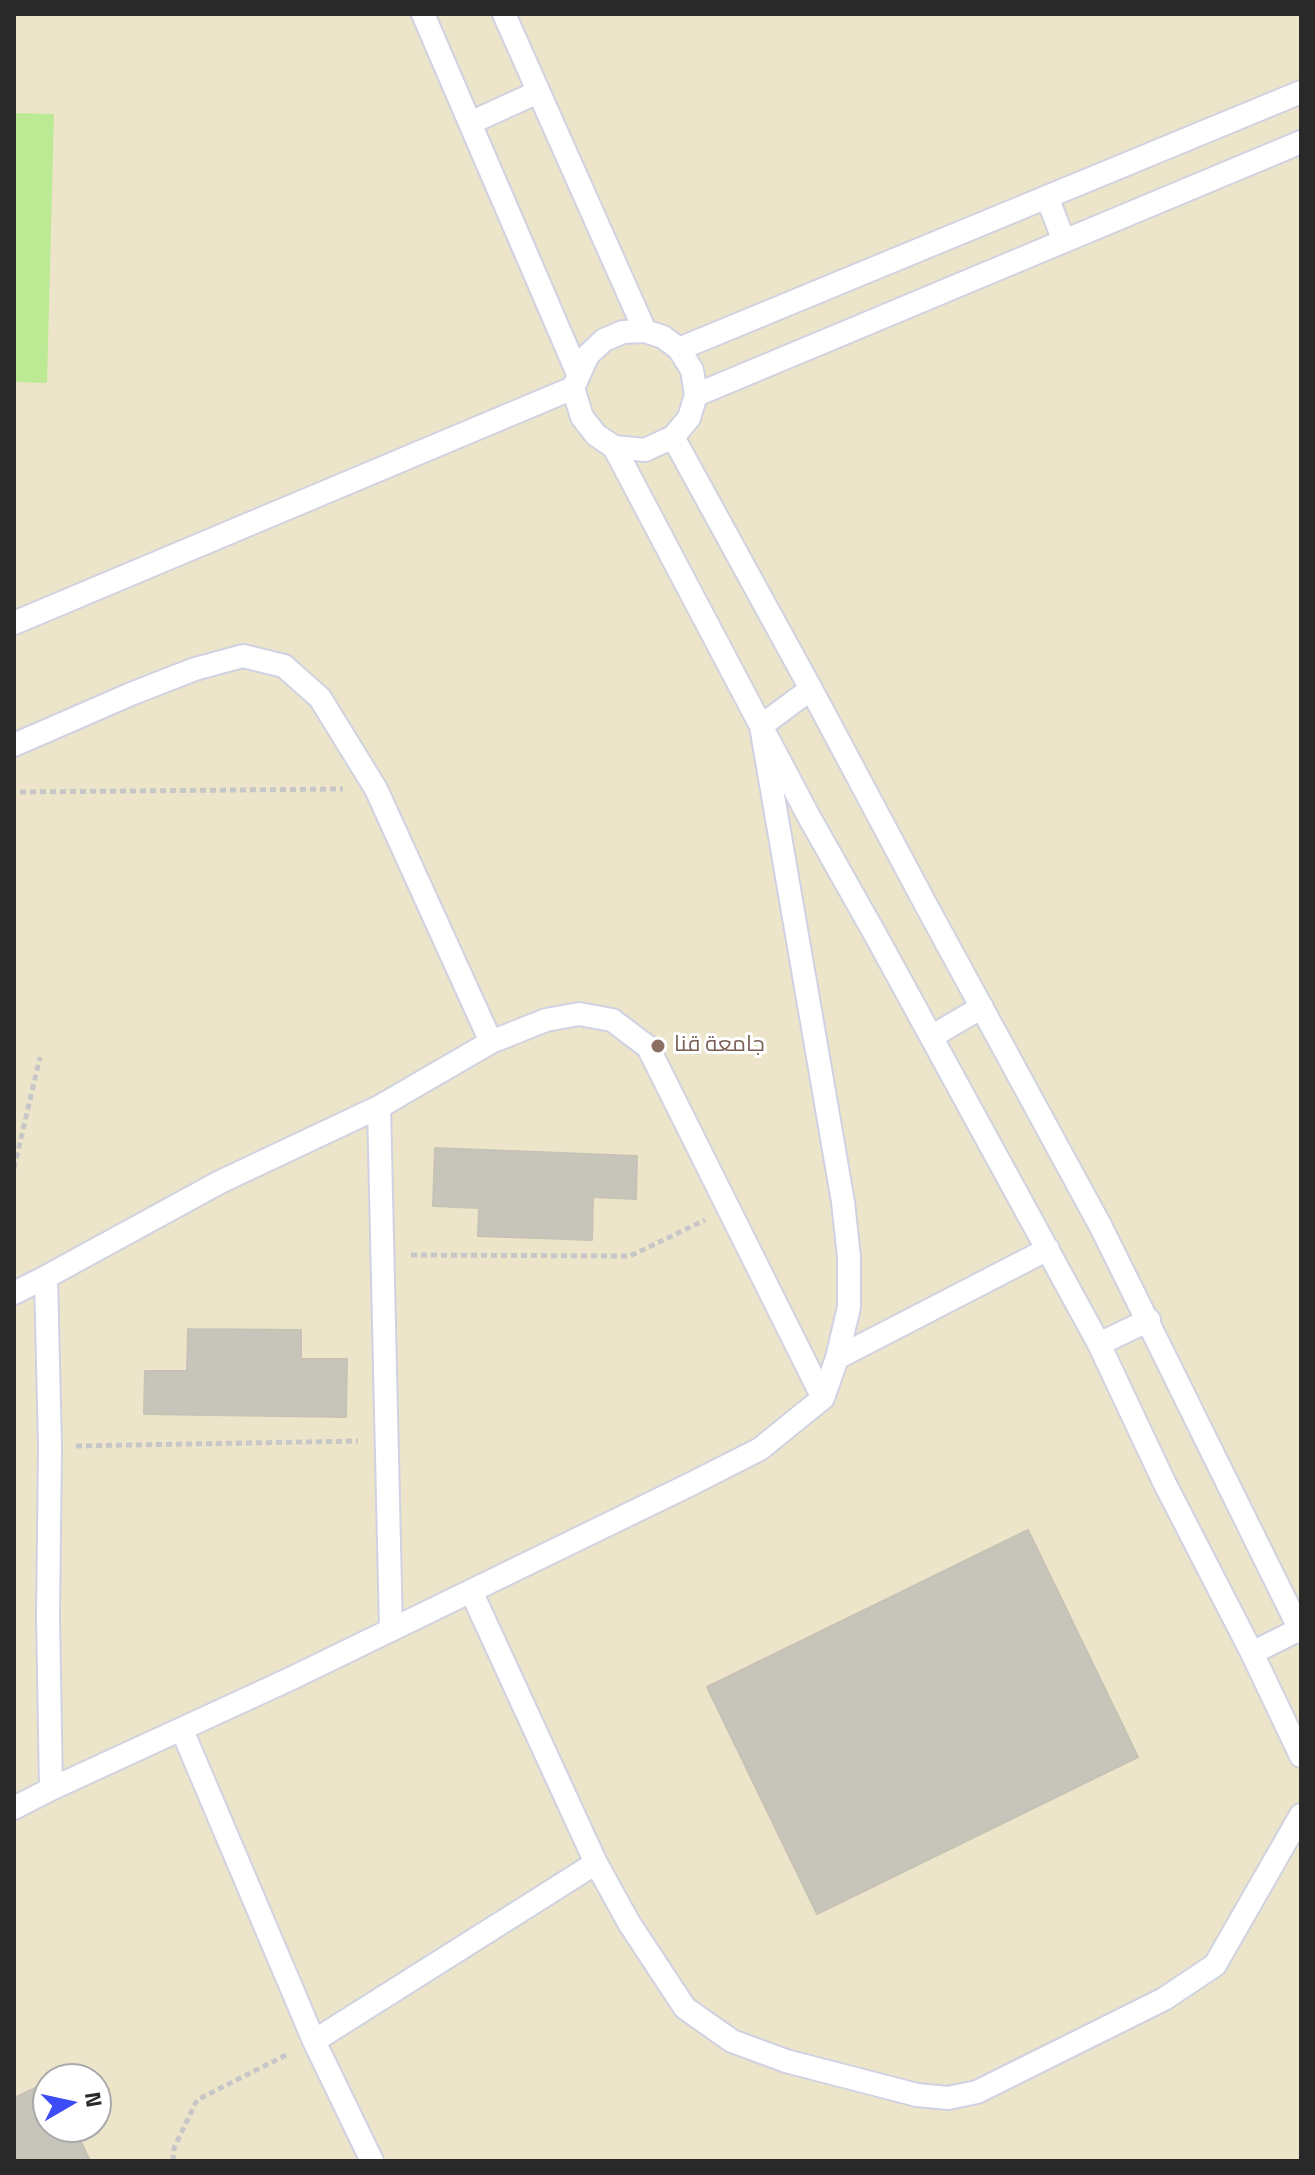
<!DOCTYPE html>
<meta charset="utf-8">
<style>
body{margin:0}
#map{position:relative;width:1315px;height:2175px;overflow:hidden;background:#ebe6db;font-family:"Titillium Web",sans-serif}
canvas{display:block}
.frame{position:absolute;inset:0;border:16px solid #292929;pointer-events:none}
.north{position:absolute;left:32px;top:2063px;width:80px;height:80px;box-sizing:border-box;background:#fff;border:2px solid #a9a9a9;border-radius:50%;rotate:81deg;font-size:22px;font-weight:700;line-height:32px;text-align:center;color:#292929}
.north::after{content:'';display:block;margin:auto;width:28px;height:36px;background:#3c4cf7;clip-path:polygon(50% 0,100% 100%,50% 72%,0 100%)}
</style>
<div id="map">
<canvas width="1315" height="2175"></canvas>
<div class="frame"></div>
<div class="north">N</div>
</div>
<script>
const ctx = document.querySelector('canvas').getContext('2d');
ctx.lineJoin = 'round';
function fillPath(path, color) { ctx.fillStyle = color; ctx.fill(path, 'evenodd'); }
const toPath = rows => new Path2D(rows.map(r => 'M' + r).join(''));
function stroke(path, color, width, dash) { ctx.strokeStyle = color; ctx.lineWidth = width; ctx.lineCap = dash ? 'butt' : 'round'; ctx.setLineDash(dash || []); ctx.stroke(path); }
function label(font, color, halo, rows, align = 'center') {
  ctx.font = font + ' "Titillium Web",Cairo,sans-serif'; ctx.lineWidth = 6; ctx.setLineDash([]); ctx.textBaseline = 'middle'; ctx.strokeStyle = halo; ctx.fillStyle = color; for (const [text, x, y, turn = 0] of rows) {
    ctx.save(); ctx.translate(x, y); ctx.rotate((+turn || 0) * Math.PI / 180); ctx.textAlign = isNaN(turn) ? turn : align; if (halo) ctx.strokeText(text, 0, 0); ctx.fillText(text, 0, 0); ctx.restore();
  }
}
fillPath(toPath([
 [14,14,1301,14,1301,2161,14,2161],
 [48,2079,96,2079,96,2127,48,2127]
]), '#ede5ca');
fillPath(toPath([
 [14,113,54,114,47,383,14,382]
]), '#bce994');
const building = toPath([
 [435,1148,637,1156,636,1199,593,1197,592,1240,478,1236,479,1208,433,1206,435,1148],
 [188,1329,301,1330,301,1359,347,1359,346,1417,144,1414,145,1371,187,1371,188,1329],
 [1028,1530,1138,1757,817,1914,707,1687,1028,1530],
 [48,2082,48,2127,74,2127,90,2161,14,2161,14,2098,48,2082]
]);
fillPath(building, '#c7c4ba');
stroke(building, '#c6c2b5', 2);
const lane = toPath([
 [423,14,578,374],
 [504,14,645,331],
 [470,123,538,92],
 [1047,197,1064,241],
 [645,331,663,337,679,349,692,370,696,395,689,418,673,437,645,450,614,447,596,435,582,417,573,388,588,355,604,340,623,332,645,331],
 [679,349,1301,92],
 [696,395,1301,142],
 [673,437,811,689,926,905,1101,1227,1301,1632],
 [614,447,808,815,875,934,1099,1344,1165,1484,1252,1653,1301,1756],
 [14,623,573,388],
 [811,689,761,726,843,1202,849,1257,849,1307,837,1358],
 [14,745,131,694,195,669,243,656,284,666,320,698,376,789,491,1042],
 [931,1037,982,1007],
 [379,1107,391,1630],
 [46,1277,50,1447,48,1616,51,1789],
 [14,1293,46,1277,220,1182,379,1107,491,1042,546,1020,579,1014,612,1020,648,1047,823,1398],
 [1099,1344,1149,1320],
 [471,1591,596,1863,629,1923,685,2008,732,2041,786,2061,917,2095,948,2098,977,2092,1164,1999,1215,1965,1301,1815],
 [1252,1653,1300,1629],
 [182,1730,314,2041,372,2161],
 [14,1808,51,1789,290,1679,689,1485,760,1449,823,1398,837,1358,1048,1249],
 [314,2041,596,1863]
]);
stroke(lane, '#d0d2e2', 26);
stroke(toPath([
 [20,792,343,789],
 [14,1168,40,1057],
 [411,1255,630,1256,705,1220],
 [76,1446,358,1441],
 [173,2161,174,2148,197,2100,288,2054]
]), '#c7c7c7', 5, [6, 4]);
stroke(lane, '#fff', 22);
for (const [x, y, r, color] of [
 [658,1046,8,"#8d6e63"]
]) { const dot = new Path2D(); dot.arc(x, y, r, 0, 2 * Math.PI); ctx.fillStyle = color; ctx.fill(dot); stroke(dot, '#fff', 3); }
label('22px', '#785e54', '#fff', [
 ["جامعة قنا",674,1046]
], 'left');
</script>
